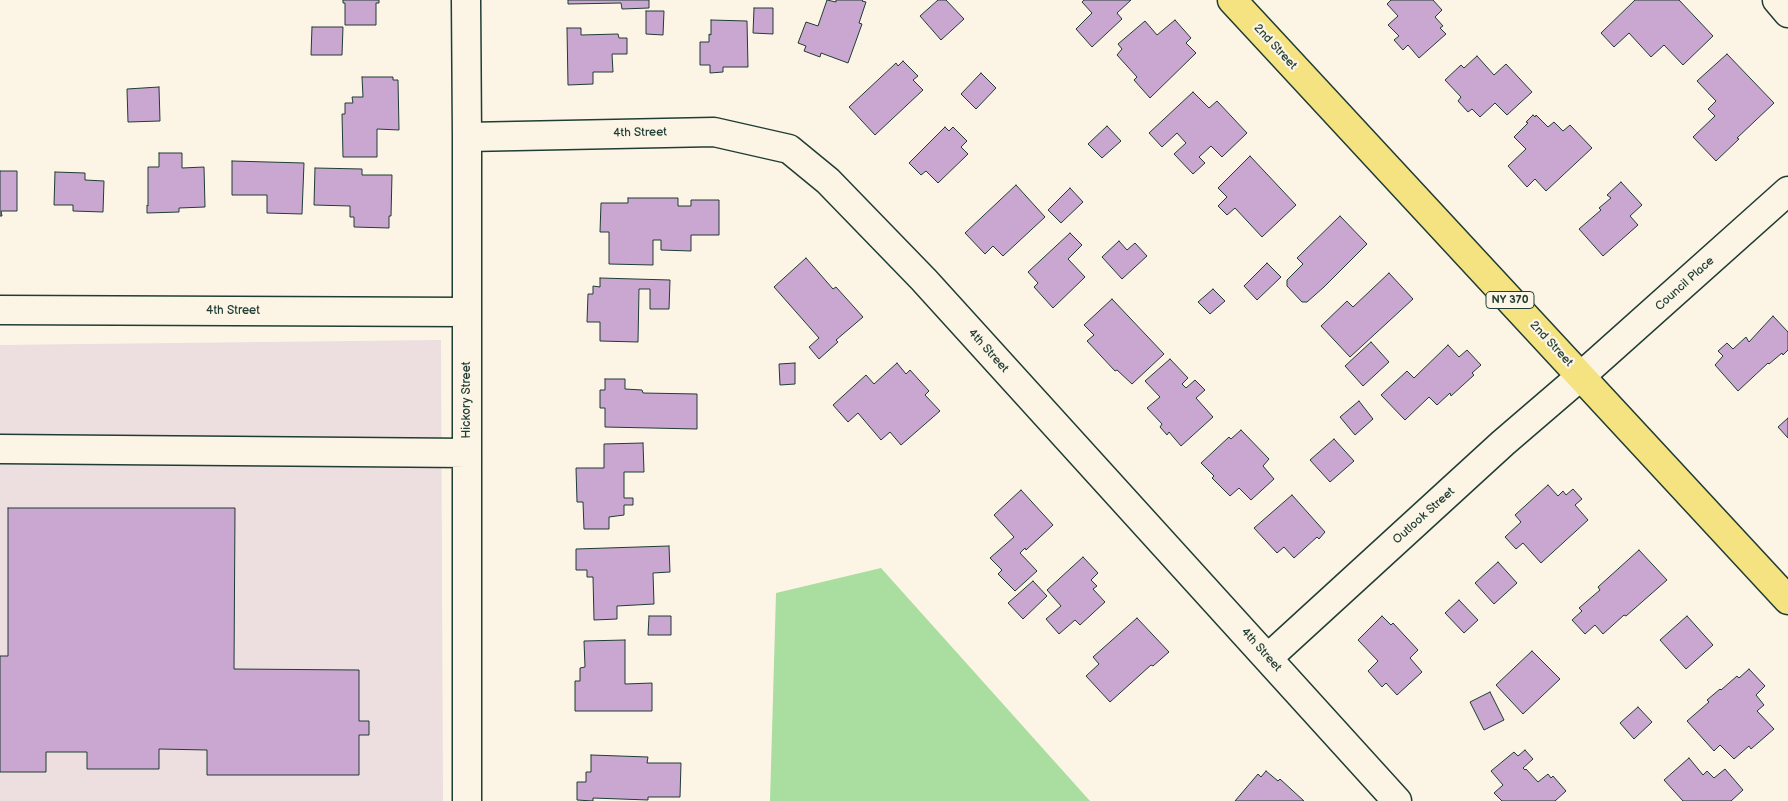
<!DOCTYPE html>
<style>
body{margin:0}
canvas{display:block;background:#fcf5e5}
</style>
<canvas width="1788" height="801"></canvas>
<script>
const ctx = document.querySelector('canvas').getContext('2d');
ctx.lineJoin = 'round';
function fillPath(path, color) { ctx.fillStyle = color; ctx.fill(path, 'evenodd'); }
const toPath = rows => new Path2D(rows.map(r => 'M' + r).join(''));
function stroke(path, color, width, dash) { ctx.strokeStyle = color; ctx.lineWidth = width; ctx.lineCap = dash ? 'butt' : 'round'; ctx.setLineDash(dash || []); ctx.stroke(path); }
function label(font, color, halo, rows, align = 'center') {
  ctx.font = font + ' "Balsamiq Sans",sans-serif'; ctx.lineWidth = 4.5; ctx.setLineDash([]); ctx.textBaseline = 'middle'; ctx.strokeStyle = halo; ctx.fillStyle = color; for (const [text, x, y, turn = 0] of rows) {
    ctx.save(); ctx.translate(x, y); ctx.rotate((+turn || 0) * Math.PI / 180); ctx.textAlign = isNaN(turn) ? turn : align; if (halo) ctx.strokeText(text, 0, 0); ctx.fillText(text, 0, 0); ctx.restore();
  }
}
fillPath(toPath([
 [441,340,443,801,0,801,0,345]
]), '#eddedf');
fillPath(toPath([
 [881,568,1090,801,770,801,776,593]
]), '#aadea1');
const building = toPath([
 [343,0,379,0,379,3,376,3,376,25,345,25,345,3,343,3,343,0],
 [568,0,649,0,649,8,622,9,621,3,568,4,568,0],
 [827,0,836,2,836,0,863,0,862,1,866,2,859,23,862,24,848,63,821,53,820,57,804,51,806,46,798,43,806,22,818,26,827,0],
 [938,0,946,0,964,19,941,40,920,16,938,0],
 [1084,0,1131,0,1117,13,1122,19,1092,47,1076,29,1092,13,1082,2,1084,0],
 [1391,0,1433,0,1442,10,1435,17,1443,26,1440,28,1446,34,1419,58,1408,45,1403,50,1394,40,1399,36,1388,25,1398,16,1387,4,1391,0],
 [1635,0,1679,0,1713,36,1683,65,1664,45,1651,57,1629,33,1614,47,1601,33,1635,0],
 [754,8,773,8,773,34,753,33,754,8],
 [646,11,664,11,663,35,646,34,646,11],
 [711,20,747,21,748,67,723,67,723,72,710,73,710,65,700,65,700,42,709,42,709,34,711,35,711,20],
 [1175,20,1191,38,1186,43,1196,53,1150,98,1134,80,1137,77,1117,55,1122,49,1118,44,1145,21,1157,35,1175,20],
 [312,27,343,27,342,55,311,55,312,27],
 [567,28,581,28,581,35,618,34,619,38,627,38,627,54,612,54,613,72,593,72,593,84,568,85,567,28],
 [1727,54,1774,103,1737,138,1739,139,1716,161,1693,137,1715,116,1708,109,1716,101,1697,81,1727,54],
 [1477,56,1494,75,1506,64,1532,92,1507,115,1495,103,1480,117,1472,109,1468,112,1458,101,1461,97,1445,80,1461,65,1464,68,1477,56],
 [903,61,918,76,913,80,923,90,875,135,849,107,896,63,898,66,903,61],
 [981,73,996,88,976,109,961,94,981,73],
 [362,77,393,77,393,80,398,80,399,130,377,129,377,157,343,157,342,114,345,114,345,103,353,103,352,97,363,97,362,77],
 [159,87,160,121,128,122,127,89,159,87],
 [1193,92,1209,108,1217,101,1247,133,1222,157,1211,146,1199,157,1205,163,1193,174,1174,154,1186,143,1177,133,1162,147,1149,133,1193,92],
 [1533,115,1535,117,1536,115,1548,127,1554,122,1563,131,1570,125,1592,148,1546,191,1535,179,1527,187,1508,166,1526,149,1514,137,1528,123,1526,122,1533,115],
 [1107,126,1121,141,1102,158,1088,144,1107,126],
 [945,127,949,131,953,127,967,141,961,147,968,154,938,183,926,171,921,175,909,163,945,127],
 [159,153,182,153,182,168,204,167,205,207,179,208,179,212,147,213,147,205,148,206,148,167,159,167,159,153],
 [1250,156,1296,205,1262,237,1235,208,1227,215,1218,206,1227,197,1218,188,1250,156],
 [232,161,304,163,302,214,267,213,267,195,232,195,232,161],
 [315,168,362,169,362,175,392,175,391,216,389,216,389,228,354,227,354,217,350,217,350,206,314,205,315,168],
 [0,171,17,171,17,211,1,211,2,216,0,216,0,171],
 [55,172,85,173,85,180,104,181,103,212,73,211,73,205,54,205,55,172],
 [1621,182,1642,205,1630,216,1638,225,1603,256,1579,229,1601,210,1599,208,1611,198,1607,195,1621,182],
 [1016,185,1045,217,1003,256,993,246,985,254,965,233,1016,185],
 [1070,188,1083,202,1061,223,1048,210,1070,188],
 [628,198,678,198,678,206,691,206,691,200,719,200,719,235,691,235,691,251,661,250,661,240,653,240,653,265,609,264,609,232,600,232,601,203,628,203,628,198],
 [1340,216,1367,244,1324,287,1307,302,1302,302,1287,286,1287,280,1303,264,1297,258,1340,216],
 [1070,233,1082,245,1068,259,1085,277,1053,308,1034,287,1038,283,1028,272,1070,233],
 [1119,241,1127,250,1135,243,1147,256,1122,279,1102,257,1119,241],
 [806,258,833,289,836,287,863,317,836,340,838,342,819,359,809,347,819,338,774,287,806,258],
 [1267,263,1281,277,1257,300,1244,286,1267,263],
 [1389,273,1413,299,1350,357,1321,326,1347,301,1353,307,1389,273],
 [600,278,670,280,669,309,650,309,650,289,639,289,638,342,600,341,600,322,587,322,588,294,593,294,593,286,600,287,600,278],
 [1213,289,1225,301,1210,314,1198,302,1213,289],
 [1112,299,1164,354,1132,384,1117,370,1115,371,1087,341,1094,335,1084,325,1112,299],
 [1773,316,1788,332,1788,350,1783,355,1782,353,1769,364,1768,363,1738,391,1715,365,1723,356,1718,351,1727,343,1733,349,1746,337,1749,342,1773,316],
 [1371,342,1389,362,1363,386,1345,366,1371,342],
 [1448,345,1459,357,1467,350,1481,365,1472,373,1474,375,1451,396,1450,393,1437,405,1429,397,1405,420,1381,395,1407,371,1414,378,1448,345],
 [1170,359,1188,378,1182,384,1186,388,1195,380,1205,390,1196,398,1213,417,1181,446,1169,432,1167,435,1160,427,1162,424,1147,408,1160,397,1145,381,1170,359],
 [795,363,795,384,780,385,779,364,795,363],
 [897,363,906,374,910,370,929,391,925,395,940,411,901,445,890,432,881,440,858,413,848,422,833,405,866,375,874,384,897,363],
 [605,379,625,379,625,389,642,390,643,393,697,394,697,429,605,427,605,408,600,408,600,390,605,390,605,379],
 [1359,401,1373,419,1355,435,1340,417,1359,401],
 [1788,418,1788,438,1778,427,1788,418],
 [1241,430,1269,459,1263,466,1274,479,1251,500,1239,488,1230,496,1212,478,1214,476,1201,463,1229,437,1231,439,1241,430],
 [1334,439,1354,461,1330,482,1310,460,1334,439],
 [643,443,644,472,624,472,624,498,633,498,633,505,624,505,624,515,609,517,609,529,584,529,583,502,577,502,576,468,604,468,604,444,643,443],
 [1548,485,1558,496,1563,491,1566,495,1573,489,1582,499,1575,505,1588,520,1541,563,1523,543,1516,549,1505,537,1521,522,1515,515,1548,485],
 [1021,490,1053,525,1026,550,1025,548,1020,553,1037,571,1015,591,998,574,1002,570,990,558,1014,537,994,515,1021,490],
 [1292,495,1325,532,1319,539,1317,537,1294,558,1284,547,1277,553,1254,528,1292,495],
 [8,508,235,508,234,669,359,670,359,721,369,721,369,735,359,735,359,775,207,775,207,750,159,749,159,769,87,769,87,752,46,752,46,772,0,772,0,656,8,656,8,508],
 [669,546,670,572,653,573,654,604,617,606,617,619,594,620,593,577,587,577,587,570,576,570,576,549,669,546],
 [1639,550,1667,580,1626,616,1624,615,1603,634,1595,625,1585,634,1572,620,1582,611,1579,608,1600,590,1598,587,1639,550],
 [1083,557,1098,573,1091,580,1097,586,1093,589,1105,602,1080,625,1075,620,1059,634,1046,619,1061,606,1047,590,1083,557],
 [1498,562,1517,583,1494,604,1475,583,1498,562],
 [1033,581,1047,596,1023,619,1008,603,1033,581],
 [1459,600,1478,620,1464,633,1445,613,1459,600],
 [649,616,671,616,671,635,648,635,649,616],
 [1382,616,1391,625,1393,623,1418,650,1410,658,1422,672,1397,695,1386,683,1382,687,1368,671,1378,661,1358,640,1382,616],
 [1687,616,1713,645,1686,669,1660,640,1687,616],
 [1137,618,1169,652,1153,666,1151,665,1110,702,1086,676,1099,664,1093,657,1137,618],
 [625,640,625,684,652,683,652,711,575,711,575,681,580,681,580,668,585,667,584,641,625,640],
 [1532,651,1560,679,1523,714,1496,685,1532,651],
 [1749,669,1765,686,1756,695,1764,705,1757,711,1774,729,1751,749,1749,746,1734,759,1720,745,1714,751,1687,721,1709,702,1707,700,1720,689,1721,690,1737,676,1739,678,1749,669],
 [1490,692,1504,720,1484,730,1470,702,1490,692],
 [1638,707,1652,722,1634,739,1620,723,1638,707],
 [1525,750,1533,759,1523,768,1525,770,1526,769,1538,782,1548,774,1551,778,1553,776,1566,791,1555,801,1502,801,1494,793,1503,785,1491,771,1514,752,1518,756,1525,750],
 [591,755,648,757,647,763,681,763,680,797,648,797,648,800,593,798,593,801,577,800,577,782,586,782,586,772,591,772,591,755],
 [1689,758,1703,775,1707,771,1714,778,1725,769,1743,790,1731,801,1683,801,1664,780,1689,758],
 [1266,771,1278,781,1280,779,1304,801,1235,801,1258,774,1261,777,1266,771]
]);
fillPath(building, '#c9a7d1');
stroke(building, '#1f3d34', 1);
const minor = toPath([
 [466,0,467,137,467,801],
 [1777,0,1788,13],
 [467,137,714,132,789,149,828,181,924,280,1397,801],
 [0,310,466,312],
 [0,449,467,453],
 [1268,658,1503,443,1581,376,1788,191]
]);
const major = toPath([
 [1232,0,1788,600]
]);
stroke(minor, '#1f3d34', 31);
stroke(major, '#1f3d34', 31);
stroke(minor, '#fcf5e5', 28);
stroke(major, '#f5e382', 28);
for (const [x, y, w] of [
 [1510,300,48]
]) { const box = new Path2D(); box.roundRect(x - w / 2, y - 8.5, w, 17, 4); ctx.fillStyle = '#fcf5e5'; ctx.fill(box); stroke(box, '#1f3d34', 1); }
label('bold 11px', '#1f3d34', null, [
 ["NY 370",1510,300]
]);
label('12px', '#1f3d34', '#fcf5e5', [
 ["2nd Street",1275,47,47],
 ["4th Street",640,133,-1],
 ["Council Place",1685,284,-42],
 ["4th Street",233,311],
 ["2nd Street",1551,344,47],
 ["4th Street",988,351,48],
 ["Hickory Street",467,400,-90],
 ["Outlook Street",1424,516,-42],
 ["4th Street",1261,650,48]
]);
</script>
